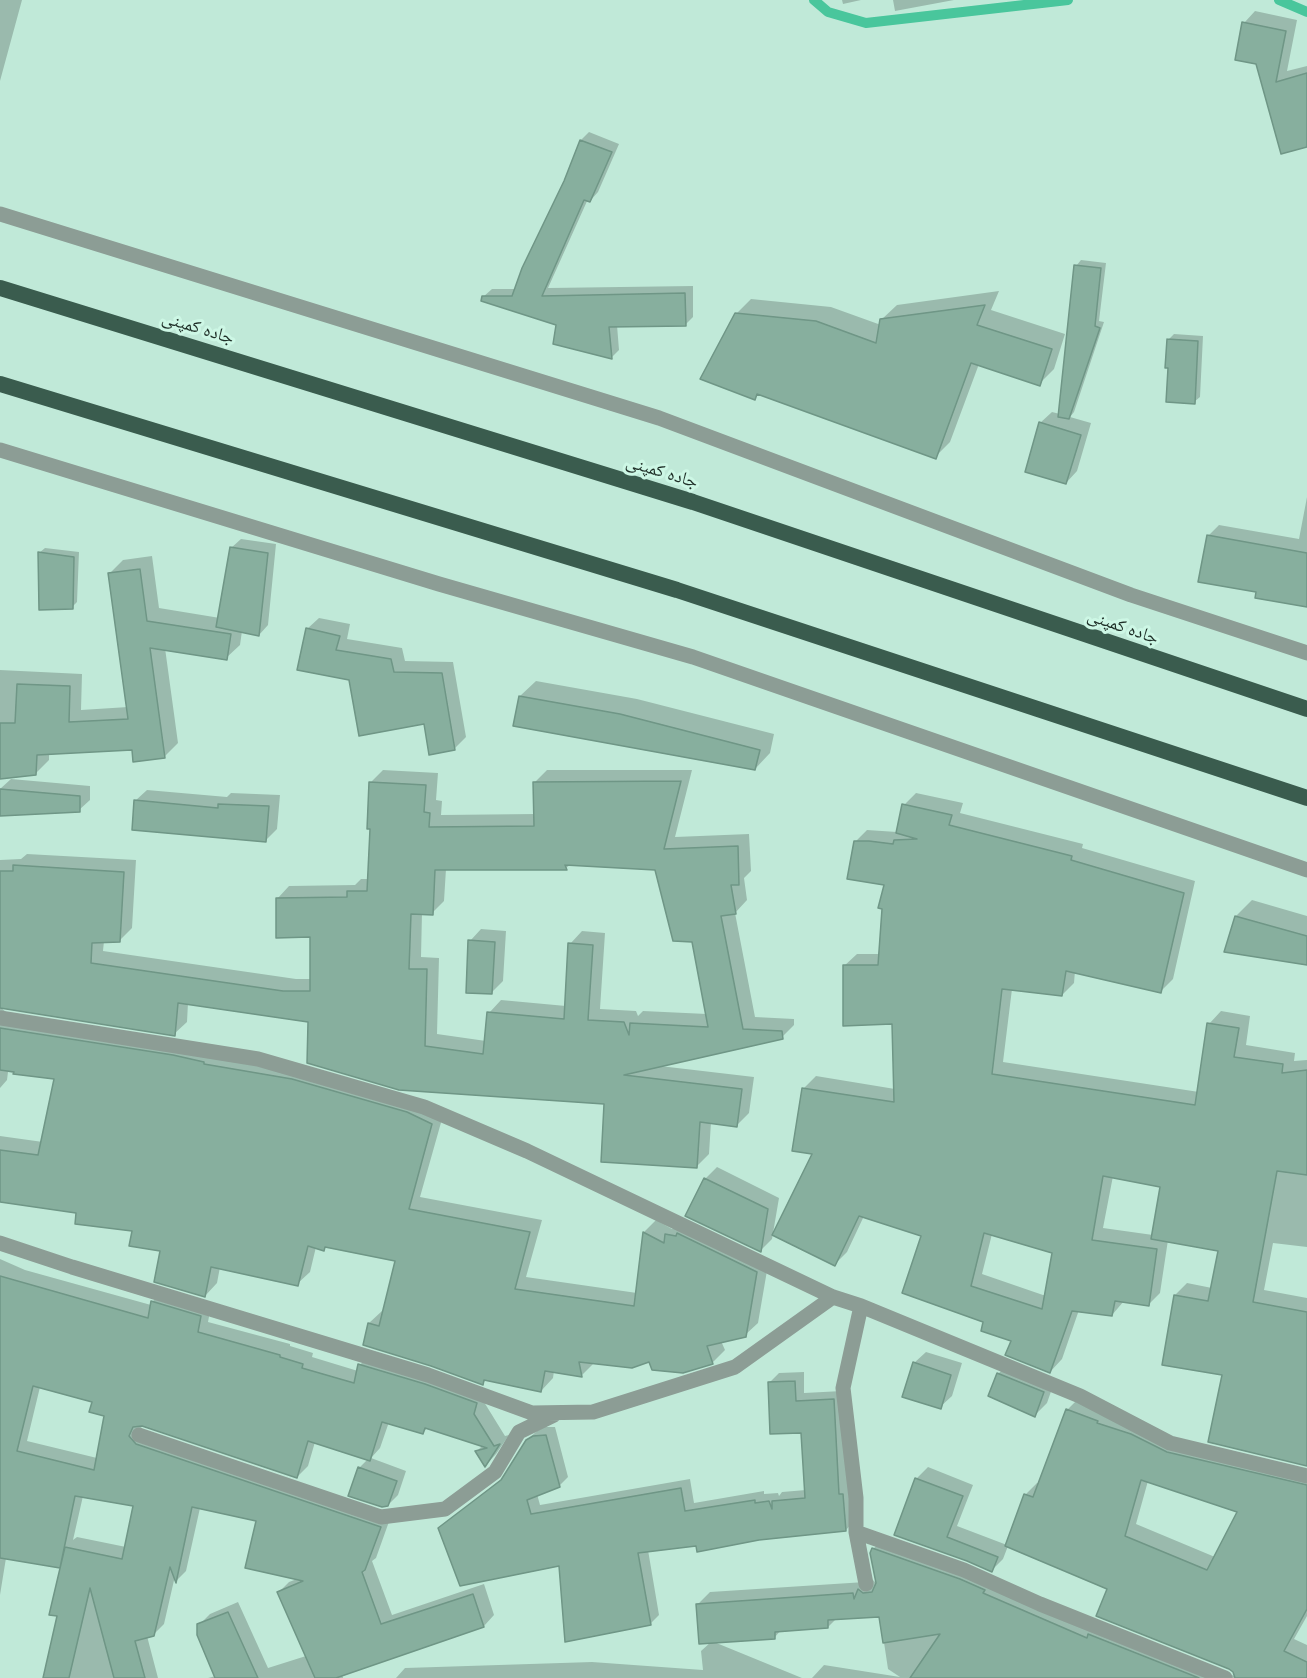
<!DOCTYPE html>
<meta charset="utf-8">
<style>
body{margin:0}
canvas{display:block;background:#c0e9d8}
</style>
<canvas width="1307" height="1678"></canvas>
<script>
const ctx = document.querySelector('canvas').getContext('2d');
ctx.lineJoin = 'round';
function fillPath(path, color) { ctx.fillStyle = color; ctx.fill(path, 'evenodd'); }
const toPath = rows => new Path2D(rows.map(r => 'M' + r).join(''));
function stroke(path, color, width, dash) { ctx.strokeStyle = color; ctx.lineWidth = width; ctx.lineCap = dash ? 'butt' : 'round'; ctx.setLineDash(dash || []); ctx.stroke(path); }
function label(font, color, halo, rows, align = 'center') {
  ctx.font = font + ' "IBM Plex Serif","Noto Naskh Arabic",serif'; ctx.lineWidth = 6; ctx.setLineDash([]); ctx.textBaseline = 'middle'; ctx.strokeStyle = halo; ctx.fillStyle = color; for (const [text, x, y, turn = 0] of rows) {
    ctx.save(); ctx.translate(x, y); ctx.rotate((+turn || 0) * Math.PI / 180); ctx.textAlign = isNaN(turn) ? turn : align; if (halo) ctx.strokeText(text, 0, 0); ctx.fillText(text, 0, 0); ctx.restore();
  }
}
fillPath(toPath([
 [0,0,22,0,0,81],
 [842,0,861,0,843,4],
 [893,0,954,0,895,11],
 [1255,11,1297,20,1287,71,1307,66,1307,145,1257,63,1244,23],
 [589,132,619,144,598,192,590,201,588,199,548,288,693,286,693,317,685,325,617,325,619,350,611,358,558,324,483,297,492,289,516,289,565,181,581,140],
 [1081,260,1106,263,1099,321,1104,322,1074,412,1070,417,1091,423,1077,471,1066,483,1040,423,1052,412,1060,414,1076,266],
 [999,291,991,310,1065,334,1054,369,1039,384,979,364,950,442,935,457,760,393,754,398,736,314,751,299,831,307,881,325,881,320,897,305],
 [1174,334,1203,336,1200,397,1194,402,1170,367,1168,340],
 [1307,497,1307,606,1258,591,1208,536,1219,525,1299,539],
 [241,539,276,544,268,625,259,635,242,631,240,645,226,658,165,648,178,743,164,757,133,748,49,753,49,760,36,773,0,778,0,670,82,674,81,710,128,707,110,573,123,560,152,556,159,608,220,618,231,548],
 [45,548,79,552,77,602,72,607,39,553],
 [319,618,350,624,347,639,402,648,405,661,453,662,466,737,454,749,425,723,350,679,307,629],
 [536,681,637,699,774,734,770,753,755,769,520,696],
 [383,770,438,773,436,800,442,801,441,815,535,814,535,782,547,770,692,770,675,837,749,834,751,871,744,878,747,900,735,913,755,1017,794,1019,794,1025,782,1037,660,1066,754,1077,749,1113,737,1125,711,1122,709,1154,697,1166,606,1103,309,1021,188,1003,187,1022,174,1034,0,1007,0,860,21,859,27,854,136,860,132,928,119,941,104,941,103,951,296,979,312,979,311,935,277,899,289,886,355,885,361,879,369,879,371,827,370,783],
 [571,864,656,868,694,940,707,1014,643,1011,638,1016,636,1011,600,1009,605,933,582,931,570,944,566,1006,501,1000,489,1013,486,1041,437,1034,439,958,421,957,422,913,432,913,444,901,446,869,566,868],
 [11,779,90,786,90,800,79,810,0,789],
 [147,790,227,797,231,793,280,795,277,829,266,840,135,801],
 [916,793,963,803,960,813,1083,844,1082,848,1195,881,1173,979,1161,991,1075,971,1074,983,1062,995,1012,989,1003,1062,1199,1092,1209,1024,1221,1011,1250,1016,1246,1045,1295,1053,1294,1061,1307,1060,1307,1247,1273,1243,1264,1290,1307,1298,1307,1463,1224,1374,1175,1295,1187,1283,1212,1288,1220,1250,1168,1240,1160,1293,1148,1305,1124,1301,1112,1315,1079,1310,1062,1359,1050,1372,1013,1340,985,1321,923,1235,864,1216,847,1252,835,1264,803,1089,816,1076,895,1089,893,1023,844,966,857,954,880,954,885,884,855,842,867,830,897,832,904,805],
 [1113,1176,1162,1185,1153,1235,1103,1228],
 [992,1234,1053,1252,1046,1295,1043,1295,982,1274],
 [1252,900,1307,916,1307,963,1236,916],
 [481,929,506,931,503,981,491,993,470,941],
 [0,1007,11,1016,186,1044,444,1112,420,1197,542,1220,526,1277,637,1293,644,1232,656,1220,672,1229,679,1223,769,1259,758,1323,745,1335,721,1341,725,1350,713,1362,683,1372,650,1361,594,1363,582,1375,554,1371,553,1378,541,1391,487,1379,483,1383,369,1323,382,1311,384,1312,396,1260,327,1245,323,1249,316,1247,310,1272,297,1284,220,1267,217,1283,205,1296,161,1249,134,1229,78,1212,0,1201,0,1136,43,1142,56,1078,8,1072,7,1080,0,1088],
 [717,1167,779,1198,772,1239,761,1250,687,1215,705,1179],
 [0,1259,25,1270,151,1305,152,1302,163,1291,211,1306,208,1322,290,1344,290,1346,313,1353,312,1357,358,1371,360,1365,370,1354,484,1402,505,1436,509,1435,496,1454,486,1465,477,1451,483,1445,428,1427,423,1433,389,1422,380,1448,371,1458,406,1471,398,1495,388,1505,359,1468,368,1459,315,1442,308,1466,297,1477,140,1424,140,1426,147,1434,391,1516,376,1558,372,1561,392,1615,484,1584,494,1615,484,1626,389,1658,342,1671,343,1678,208,1678,216,1676,199,1625,210,1614,238,1602,268,1668,306,1656,279,1592,289,1582,297,1579,258,1520,200,1508,186,1571,177,1580,175,1576,164,1624,153,1635,147,1636,158,1678,45,1678,59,1615,63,1563,59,1566,6,1558,0,1595,0,1380,40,1387,27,1441,97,1458,116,1402,0,1339],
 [83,1496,135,1505,126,1547,77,1537,73,1540],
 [926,1352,962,1363,952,1396,940,1407,914,1363],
 [1010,1362,1055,1380,1047,1403,1035,1415,990,1395,999,1373],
 [804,1372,804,1393,842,1391,855,1520,846,1530,648,1550,659,1615,650,1624,560,1565,440,1528,505,1476,527,1440,537,1431,545,1427,555,1427,568,1477,559,1486,537,1494,540,1505,690,1479,694,1503,764,1491,764,1494,778,1493,779,1496,782,1492,806,1490,803,1431,770,1382,779,1373],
 [1079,1398,1180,1441,1307,1472,1307,1616,1294,1639,1307,1645,1307,1678,812,1678,824,1665,900,1677,888,1669,880,1616,837,1618,828,1627,781,1630,775,1637,714,1642,802,1678,396,1678,405,1668,592,1662,703,1670,701,1651,711,1642,698,1604,710,1592,865,1582,871,1578,876,1583,872,1554,873,1549,885,1537,1237,1677,1230,1668,1109,1588,1008,1546,1003,1559,992,1570,896,1534,916,1479,928,1467,973,1485,957,1526,1007,1545,1025,1495,1037,1483,1040,1484,1067,1410],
 [1148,1481,1239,1511,1215,1557,1136,1524]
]), '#0003');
stroke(toPath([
 [814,0,828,12,866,23,1068,0],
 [1279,0,1307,12]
]), '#49c69c', 10);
const building = toPath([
 [1242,22,1286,31,1276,82,1307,73,1307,147,1281,154,1256,64,1235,60,1242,22],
 [580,140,612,152,590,202,584,200,542,296,685,293,686,326,609,327,612,359,553,344,556,325,481,301,482,296,512,296,522,268,564,181,580,140],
 [1074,265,1101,268,1095,326,1100,328,1069,419,1058,417,1074,265],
 [985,305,977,325,1052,349,1040,386,971,363,936,459,757,394,755,400,700,379,735,313,816,321,876,343,880,319,985,305],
 [1167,339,1198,341,1195,404,1166,402,1168,368,1165,368,1167,339],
 [1039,422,1081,435,1066,484,1025,472,1039,422],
 [1207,535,1307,553,1307,607,1255,598,1256,592,1198,582,1207,535],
 [230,547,268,553,259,636,216,627,230,547],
 [38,552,74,557,73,609,39,610,38,552],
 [140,569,147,621,231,634,227,660,150,648,165,758,133,762,132,750,37,755,36,775,0,779,0,723,15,723,17,684,70,686,69,722,128,719,108,573,140,569],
 [306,628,340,636,336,650,391,659,394,672,442,673,455,750,429,755,424,724,359,736,349,680,297,670,306,628],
 [519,696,620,714,760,750,755,770,513,726,519,696],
 [681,781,664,849,738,846,739,885,731,885,736,914,721,916,743,1029,782,1031,783,1039,624,1075,742,1089,737,1127,700,1122,697,1168,601,1162,604,1104,399,1090,307,1063,308,1022,178,1003,175,1036,0,1008,0,871,13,871,13,865,124,872,120,942,92,943,91,963,283,991,310,991,310,937,276,938,276,898,347,897,347,891,367,891,370,829,367,829,369,782,426,785,424,812,430,813,429,827,534,826,533,782,681,781],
 [565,865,655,870,673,941,692,942,708,1027,630,1023,629,1035,624,1022,588,1020,593,945,568,943,564,1019,487,1012,483,1054,425,1046,427,969,409,969,411,914,433,915,435,870,567,870,565,865],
 [0,789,80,796,80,812,0,816,0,789],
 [134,800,218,808,218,804,269,806,266,842,132,830,134,800],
 [902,804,952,815,949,825,1072,856,1071,860,1184,893,1161,993,1066,971,1062,996,1002,989,992,1074,1195,1105,1207,1023,1239,1028,1234,1057,1283,1064,1282,1073,1307,1070,1307,1175,1277,1171,1253,1302,1307,1312,1307,1466,1208,1442,1222,1375,1162,1365,1174,1295,1208,1301,1218,1251,1151,1239,1160,1187,1103,1176,1092,1240,1157,1249,1149,1306,1115,1301,1112,1316,1072,1311,1050,1373,1005,1355,1011,1341,981,1331,983,1322,902,1293,921,1236,859,1216,835,1266,772,1235,812,1154,792,1151,802,1088,894,1102,892,1024,843,1026,843,965,878,965,882,909,878,908,884,885,847,879,854,841,869,841,893,844,894,840,917,839,896,833,902,804],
 [984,1233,1052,1253,1042,1309,971,1286,984,1233],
 [1235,916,1307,936,1307,965,1224,952,1235,916],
 [468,940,495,942,492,994,466,993,468,940],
 [0,1028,173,1055,204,1062,204,1064,292,1079,407,1112,432,1124,409,1209,530,1232,515,1289,634,1306,643,1232,664,1243,665,1234,676,1236,677,1233,757,1272,746,1337,707,1346,713,1364,683,1373,652,1370,649,1362,632,1368,579,1362,582,1377,545,1371,541,1392,484,1380,483,1385,431,1366,363,1345,368,1323,379,1326,395,1261,325,1247,324,1251,308,1246,298,1286,211,1267,205,1297,154,1282,160,1251,129,1246,132,1231,75,1224,76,1213,0,1202,0,1150,38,1155,54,1079,13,1074,14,1072,0,1070,0,1028],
 [704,1178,768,1209,761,1252,685,1216,704,1178],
 [0,1276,148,1318,151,1301,201,1316,198,1332,280,1355,280,1357,303,1364,302,1368,354,1383,358,1364,425,1384,477,1403,474,1414,494,1446,500,1444,485,1467,475,1451,487,1448,425,1428,423,1434,382,1422,370,1461,308,1441,297,1478,142,1426,133,1427,129,1436,136,1444,381,1527,365,1570,362,1572,381,1624,473,1594,484,1627,336,1678,315,1678,277,1592,303,1581,245,1568,256,1521,192,1507,176,1583,170,1567,154,1636,135,1641,145,1678,114,1678,90,1588,69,1678,43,1678,57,1616,49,1615,65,1547,122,1559,133,1506,75,1496,60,1568,0,1558,0,1276],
 [33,1386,92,1402,89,1412,104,1416,94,1470,17,1451,33,1386],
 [913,1362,951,1375,941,1409,902,1397,913,1362],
 [997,1373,1044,1392,1035,1417,988,1396,997,1373],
 [795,1381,796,1401,834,1399,839,1494,843,1494,846,1531,759,1540,697,1552,696,1546,638,1553,651,1625,565,1642,559,1566,460,1586,438,1528,501,1480,526,1440,533,1436,546,1435,560,1487,527,1500,531,1514,681,1488,685,1511,755,1500,755,1503,769,1501,772,1509,772,1501,805,1498,801,1433,770,1434,768,1382,795,1381],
 [1066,1409,1098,1421,1097,1423,1131,1434,1167,1452,1307,1485,1307,1609,1284,1651,1307,1662,1307,1678,1235,1678,1233,1672,1229,1669,1096,1616,1107,1589,1005,1546,1024,1494,1033,1497,1066,1409],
 [1141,1480,1237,1512,1207,1570,1125,1536,1141,1480],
 [358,1467,397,1481,388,1506,382,1507,348,1496,358,1467],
 [915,1478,963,1496,947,1537,998,1557,992,1572,967,1561,894,1535,915,1478],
 [872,1548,960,1579,985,1590,983,1593,1087,1638,1088,1634,1199,1678,910,1678,940,1634,883,1643,879,1617,828,1620,828,1628,775,1632,775,1639,699,1644,696,1604,853,1593,854,1599,858,1589,863,1593,872,1592,876,1583,870,1553,872,1548],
 [228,1612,258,1678,215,1678,197,1635,197,1624,228,1612]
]);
fillPath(building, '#87af9e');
stroke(building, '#6f9686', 1.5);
stroke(toPath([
 [0,1018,258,1059,424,1107,527,1151,833,1297,861,1306,1080,1396,1170,1443,1307,1476],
 [0,1243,72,1267,428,1375,532,1413,593,1412,735,1367,833,1297],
 [861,1306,843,1388,856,1498,856,1532,866,1584],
 [139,1435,381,1517,445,1509,495,1472,519,1432,554,1415],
 [856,1532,964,1570,1040,1604,1225,1678]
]), '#8c9d95', 15);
stroke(toPath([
 [0,214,659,418,1131,595,1307,653],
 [0,450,439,584,693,657,1307,870]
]), '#8c9d95', 15);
stroke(toPath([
 [0,288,693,502,1307,709],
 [0,384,677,590,1307,798]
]), '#3a5c4e', 16);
label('18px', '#1e2e27', '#cdf7e5', [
 ["جاده کمپنی",198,328,17],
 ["جاده کمپنی",662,472,17],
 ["جاده کمپنی",1123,627,19]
]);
</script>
